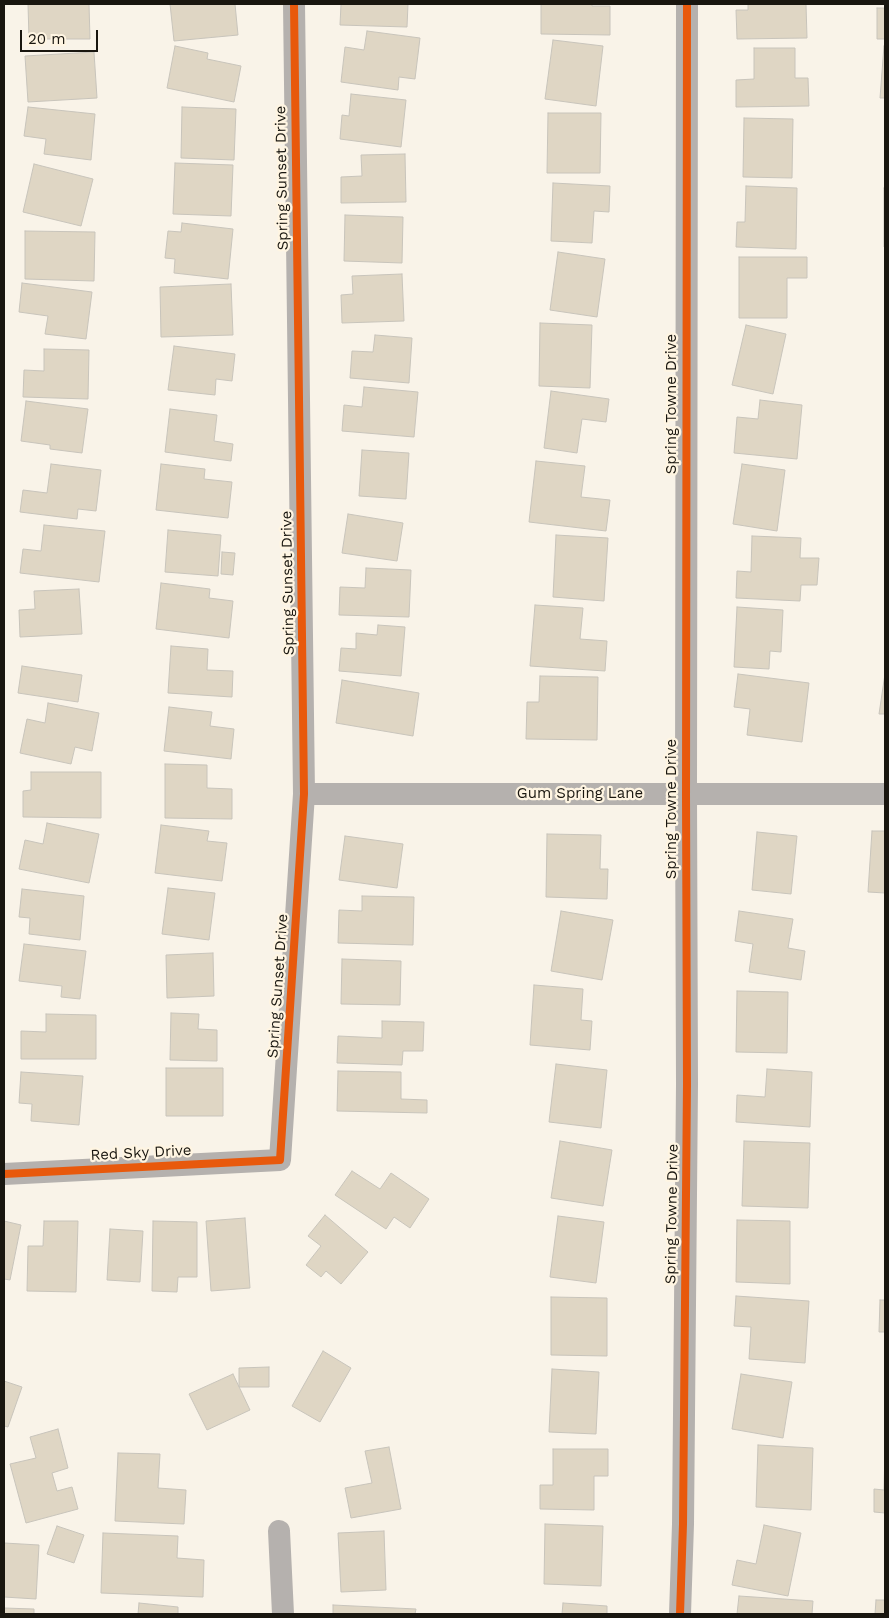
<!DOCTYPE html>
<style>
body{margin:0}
#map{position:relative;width:889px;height:1618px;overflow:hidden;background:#f9f3e8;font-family:"Work Sans",sans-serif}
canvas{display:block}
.frame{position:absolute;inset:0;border:5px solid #19160f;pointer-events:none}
.scale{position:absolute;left:20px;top:30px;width:78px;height:22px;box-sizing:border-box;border:2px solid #19160f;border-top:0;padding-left:6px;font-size:15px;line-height:18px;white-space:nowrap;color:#19160f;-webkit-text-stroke:4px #fff5e2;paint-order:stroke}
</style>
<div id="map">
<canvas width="889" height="1618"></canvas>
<div class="frame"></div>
<div class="scale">20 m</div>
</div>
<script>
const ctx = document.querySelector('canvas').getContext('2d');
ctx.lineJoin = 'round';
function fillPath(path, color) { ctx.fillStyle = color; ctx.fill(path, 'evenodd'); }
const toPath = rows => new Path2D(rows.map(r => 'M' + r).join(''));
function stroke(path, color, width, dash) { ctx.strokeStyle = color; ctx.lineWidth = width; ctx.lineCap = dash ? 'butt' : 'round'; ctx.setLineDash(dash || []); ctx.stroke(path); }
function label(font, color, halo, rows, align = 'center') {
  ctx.font = font + ' "Work Sans",sans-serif'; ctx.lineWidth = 4.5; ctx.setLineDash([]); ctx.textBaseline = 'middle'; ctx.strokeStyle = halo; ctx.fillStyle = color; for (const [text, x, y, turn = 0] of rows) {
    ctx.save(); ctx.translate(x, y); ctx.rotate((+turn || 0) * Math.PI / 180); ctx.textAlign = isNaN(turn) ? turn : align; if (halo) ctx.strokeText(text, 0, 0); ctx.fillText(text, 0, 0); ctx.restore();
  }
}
const building = toPath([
 [28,4,89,4,90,39,29,39,28,4],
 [170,4,235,4,238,35,174,41,170,4],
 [341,4,408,4,407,27,340,25,341,4],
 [541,4,592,4,592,6,610,6,610,35,541,34,541,4],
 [748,4,806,4,807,38,737,39,736,10,748,10,748,4],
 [877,8,885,8,885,39,877,39,877,8],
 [367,31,420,38,415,79,399,77,398,90,341,82,345,47,364,50,367,31],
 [553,40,603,46,596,106,545,99,553,40],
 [175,46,208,53,207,59,241,66,234,102,167,88,175,46],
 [884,46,885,46,885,98,880,98,884,46],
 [754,48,795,48,795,78,808,78,809,106,736,107,736,80,754,79,754,48],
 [94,52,97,98,28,102,25,56,94,52],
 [351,94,406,100,401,147,340,139,342,115,349,116,351,94],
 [28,107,95,114,91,160,44,154,46,139,24,136,28,107],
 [182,107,236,109,234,160,181,158,182,107],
 [548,113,601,113,600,173,547,173,548,113],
 [744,118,793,119,792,178,743,177,744,118],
 [405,154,406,202,341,203,341,177,362,176,361,155,405,154],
 [175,163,233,165,231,216,173,214,175,163],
 [34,164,93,179,81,226,23,212,34,164],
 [553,183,610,186,609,212,594,211,592,243,551,241,553,183],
 [746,186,797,188,796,249,736,247,737,222,745,222,746,186],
 [884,188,885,188,885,247,884,247,884,188],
 [345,215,403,217,402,263,344,261,345,215],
 [182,223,233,229,228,279,174,273,175,259,165,258,168,231,181,232,182,223],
 [25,231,95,232,94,281,25,279,25,231],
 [558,252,605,259,597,317,550,310,558,252],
 [739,257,807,257,807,278,787,278,787,318,739,318,739,257],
 [402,274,404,321,342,323,341,295,353,294,352,276,402,274],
 [22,283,92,292,86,339,45,334,48,316,19,312,22,283],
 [231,284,233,335,161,337,160,287,231,284],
 [540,323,592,325,590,388,539,386,540,323],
 [746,325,786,334,773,394,732,385,746,325],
 [375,335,412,338,409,383,350,378,352,351,373,352,375,335],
 [174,346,235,354,232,381,216,379,215,395,168,390,174,346],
 [44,349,89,350,88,399,23,397,24,370,44,371,44,349],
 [364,387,418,392,414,437,342,431,344,405,362,407,364,387],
 [551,391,609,399,606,422,582,419,577,453,544,448,551,391],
 [760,400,802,405,797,459,734,453,737,417,758,419,760,400],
 [26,401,88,409,82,453,50,449,50,445,21,441,26,401],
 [170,409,217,415,214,441,233,444,231,461,165,452,170,409],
 [362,450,409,453,406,499,359,496,362,450],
 [536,461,585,466,581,497,610,500,606,531,529,522,536,461],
 [51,464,101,470,96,511,78,509,77,519,20,512,23,490,47,493,51,464],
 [161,464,205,469,204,479,232,482,228,518,156,510,161,464],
 [742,464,785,470,777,531,733,524,742,464],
 [348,514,403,523,397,561,342,553,348,514],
 [44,525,105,531,99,582,20,573,23,549,41,551,44,525],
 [168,530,221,535,218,576,165,572,168,530],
 [556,535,608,538,604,601,553,597,556,535],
 [752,536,801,538,800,558,819,558,817,585,801,585,800,601,736,598,737,571,751,572,752,536],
 [222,552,235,553,233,575,221,574,222,552],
 [366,568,411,570,409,617,339,615,340,587,365,588,366,568],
 [161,583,210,589,209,598,233,601,229,638,156,629,161,583],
 [79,589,82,634,20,637,19,610,35,609,34,591,79,589],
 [535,605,583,608,580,639,607,641,605,671,530,666,535,605],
 [737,607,783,610,781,652,770,651,769,669,734,667,737,607],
 [378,625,405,627,401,676,339,671,341,648,356,649,356,633,377,635,378,625],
 [171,646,208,649,207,670,233,671,232,697,168,693,171,646],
 [22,666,82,675,78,702,18,693,22,666],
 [738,674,809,683,802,742,747,735,750,709,734,707,738,674],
 [885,674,885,714,879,714,885,674],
 [540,676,598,677,597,740,526,739,527,702,539,702,540,676],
 [342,680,419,693,413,736,336,723,342,680],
 [48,703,99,713,92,751,75,747,71,764,20,753,27,719,45,723,48,703],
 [169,707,212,712,210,726,234,729,231,759,164,751,169,707],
 [165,764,207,765,207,788,232,789,232,819,165,818,165,764],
 [31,772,101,772,101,818,23,817,23,791,31,790,31,772],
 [47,823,99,834,89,883,19,869,25,840,43,844,47,823],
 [161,825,209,831,207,841,227,843,222,881,155,873,161,825],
 [872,831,885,831,885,893,868,892,872,831],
 [757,832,797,836,791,894,752,890,757,832],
 [547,834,601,835,600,869,608,869,607,899,546,897,547,834],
 [345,836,403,844,397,888,339,880,345,836],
 [168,888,215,893,209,940,162,934,168,888],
 [22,889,84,896,80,940,29,934,30,918,19,917,22,889],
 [362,896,414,897,413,945,338,943,339,910,362,911,362,896],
 [561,911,613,920,602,980,551,971,561,911],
 [739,911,793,919,788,948,805,951,801,980,749,972,753,944,735,941,739,911],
 [24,944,86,951,80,999,61,997,62,986,19,981,24,944],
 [213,953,214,996,167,998,166,955,213,953],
 [342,959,401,961,400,1005,341,1004,342,959],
 [534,985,583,989,581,1020,592,1021,590,1050,530,1045,534,985],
 [737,991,788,992,787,1053,736,1052,737,991],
 [171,1013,199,1014,198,1029,217,1030,217,1061,170,1060,171,1013],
 [46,1014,96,1015,96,1059,21,1059,21,1031,46,1032,46,1014],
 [382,1021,424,1022,423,1051,403,1051,402,1065,337,1063,338,1036,382,1038,382,1021],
 [556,1064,607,1070,601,1128,549,1122,556,1064],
 [166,1068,223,1068,223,1116,166,1116,166,1068],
 [767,1069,812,1072,810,1127,736,1122,737,1095,765,1097,767,1069],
 [338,1071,401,1072,401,1099,427,1100,427,1113,337,1111,338,1071],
 [21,1072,83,1076,79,1125,31,1121,32,1104,19,1103,21,1072],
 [560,1141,612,1150,603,1206,551,1198,560,1141],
 [744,1141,810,1143,808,1208,742,1206,744,1141],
 [352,1171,380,1189,391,1173,429,1199,410,1228,394,1217,386,1229,335,1195,352,1171],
 [325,1215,368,1252,341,1284,326,1271,321,1277,306,1265,321,1246,308,1236,325,1215],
 [558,1216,604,1222,596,1283,550,1277,558,1216],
 [245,1218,250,1288,211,1291,206,1221,245,1218],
 [737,1220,790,1221,790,1284,736,1282,737,1220],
 [4,1221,21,1225,10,1280,4,1279,4,1221],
 [44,1221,78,1221,76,1292,27,1291,28,1246,43,1246,44,1221],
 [153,1221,197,1222,197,1277,178,1277,177,1292,152,1291,153,1221],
 [110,1229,143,1231,140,1282,107,1280,110,1229],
 [736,1296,809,1301,805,1363,749,1359,751,1327,734,1326,736,1296],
 [551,1297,607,1298,607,1356,551,1355,551,1297],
 [880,1300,885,1300,885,1332,879,1332,880,1300],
 [323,1351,351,1368,320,1422,292,1406,323,1351],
 [269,1367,269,1387,239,1387,239,1368,269,1367],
 [552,1369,599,1372,596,1434,549,1432,552,1369],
 [233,1374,250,1410,207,1430,189,1394,233,1374],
 [741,1374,792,1382,783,1438,732,1429,741,1374],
 [4,1381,22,1387,8,1427,4,1426,4,1381],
 [58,1429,68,1468,52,1473,57,1491,72,1487,78,1509,26,1523,10,1464,36,1458,30,1437,58,1429],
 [758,1445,813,1448,811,1510,756,1507,758,1445],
 [389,1447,401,1509,351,1518,345,1488,372,1483,365,1451,389,1447],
 [553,1449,608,1449,608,1476,594,1476,594,1510,540,1509,540,1485,553,1485,553,1449],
 [885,1449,885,1513,874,1512,874,1489,884,1490,885,1449],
 [118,1453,160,1454,158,1488,186,1490,184,1524,115,1521,118,1453],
 [545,1524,603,1526,601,1586,544,1584,545,1524],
 [764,1525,801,1533,788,1596,732,1585,737,1560,756,1564,764,1525],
 [57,1526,84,1535,74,1563,47,1554,57,1526],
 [384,1531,386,1590,341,1592,338,1533,384,1531],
 [103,1533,178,1536,177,1558,204,1560,203,1597,101,1593,103,1533],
 [4,1543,39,1545,36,1599,4,1597,4,1543],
 [739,1596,813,1601,812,1614,737,1614,739,1596],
 [876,1600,885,1600,885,1614,875,1614,876,1600],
 [139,1603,178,1607,178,1614,138,1614,139,1603],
 [563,1603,607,1606,607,1614,562,1614,563,1603],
 [333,1605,416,1609,415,1614,333,1614,333,1605],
 [4,1608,34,1609,34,1614,4,1614,4,1608]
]);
fillPath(building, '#dfd6c4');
stroke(building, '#c8c4bb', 1);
stroke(toPath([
 [304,794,885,794],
 [4,1174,280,1160,304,794,294,4],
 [279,1531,283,1614],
 [680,1614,683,1524,687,1084,686,794,687,4]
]), '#b5b1ae', 22);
stroke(toPath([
 [4,1174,280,1160,304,794,294,4],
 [680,1614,683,1524,687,1084,686,794,687,4]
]), '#e8590c', 8);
label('15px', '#19160f', '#fff5e2', [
 ["Spring Sunset Drive",282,178,-91],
 ["Spring Towne Drive",672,404,-90],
 ["Spring Sunset Drive",288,583,-91],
 ["Gum Spring Lane",580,794],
 ["Spring Towne Drive",672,809,-90],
 ["Spring Sunset Drive",278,986,-86],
 ["Red Sky Drive",141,1153,-3],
 ["Spring Towne Drive",672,1214,-89]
]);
</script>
